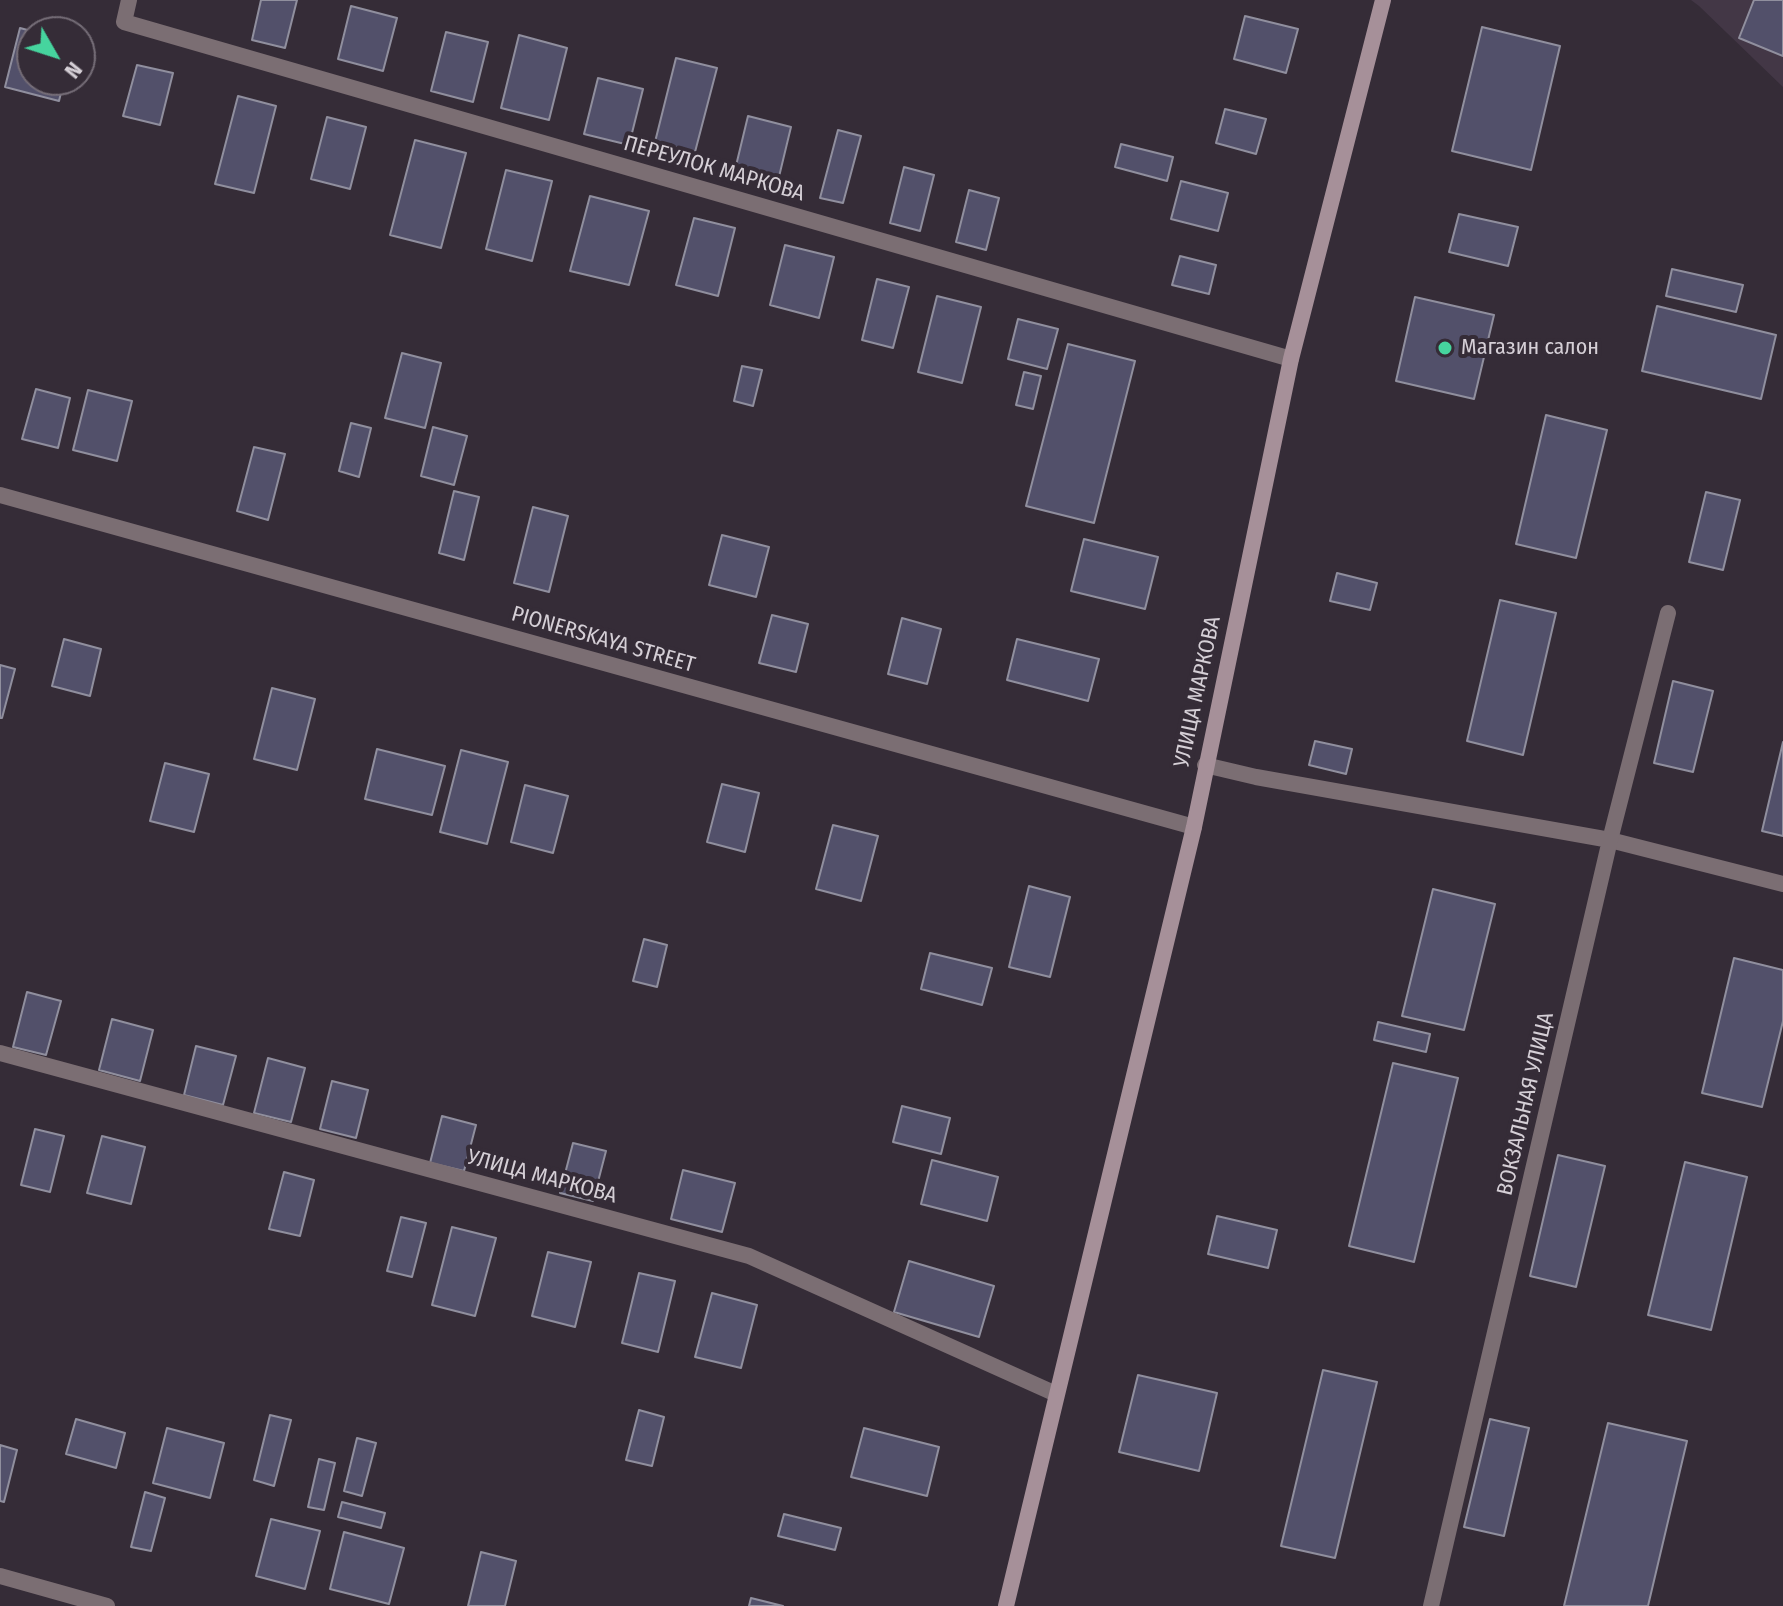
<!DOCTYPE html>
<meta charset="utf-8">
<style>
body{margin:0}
#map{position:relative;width:1783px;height:1606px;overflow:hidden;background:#352c37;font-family:"Fira Sans Condensed",sans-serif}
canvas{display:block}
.north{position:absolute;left:16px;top:16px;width:80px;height:80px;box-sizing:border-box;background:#352c37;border:2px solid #756d77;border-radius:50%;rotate:129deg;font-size:22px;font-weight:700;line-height:32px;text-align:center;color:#d5cfd6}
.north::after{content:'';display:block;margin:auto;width:28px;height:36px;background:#46d49e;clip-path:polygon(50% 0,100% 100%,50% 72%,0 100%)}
</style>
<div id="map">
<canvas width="1783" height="1606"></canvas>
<div class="north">N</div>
</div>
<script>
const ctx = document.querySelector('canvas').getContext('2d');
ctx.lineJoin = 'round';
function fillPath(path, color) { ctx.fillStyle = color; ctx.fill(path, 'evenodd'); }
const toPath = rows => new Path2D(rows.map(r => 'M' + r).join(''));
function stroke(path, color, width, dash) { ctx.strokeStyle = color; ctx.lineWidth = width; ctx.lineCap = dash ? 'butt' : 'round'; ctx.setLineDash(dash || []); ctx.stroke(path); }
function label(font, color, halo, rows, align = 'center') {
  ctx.font = font + ' "Fira Sans Condensed",sans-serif'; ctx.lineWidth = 8; ctx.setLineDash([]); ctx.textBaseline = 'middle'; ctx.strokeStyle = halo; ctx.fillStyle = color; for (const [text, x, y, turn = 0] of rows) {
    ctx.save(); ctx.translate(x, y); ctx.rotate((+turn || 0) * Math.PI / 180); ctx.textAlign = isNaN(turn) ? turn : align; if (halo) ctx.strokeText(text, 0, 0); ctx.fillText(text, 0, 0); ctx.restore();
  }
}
fillPath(toPath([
 [1691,0,1783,0,1783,87,1699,6]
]), '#433746');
const building = toPath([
 [261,0,297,0,285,48,252,40,261,0],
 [1754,0,1783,0,1783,56,1739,38,1754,0],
 [351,6,397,18,383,71,338,59,351,6],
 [1245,16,1298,29,1286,73,1234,59,1245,16],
 [1482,27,1560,46,1531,170,1452,151,1482,27],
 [20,28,35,32,32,32,32,80,64,80,59,101,5,87,20,28],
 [446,32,488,42,473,102,431,91,446,32],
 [519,35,567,48,549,120,501,108,519,35],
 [676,58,717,68,695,152,655,142,676,58],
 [137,65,173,73,160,125,123,116,137,65],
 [598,78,643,89,629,145,584,134,598,78],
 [238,96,276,106,254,193,215,184,238,96],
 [1225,109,1266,119,1256,154,1216,143,1225,109],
 [748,116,791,127,777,185,734,174,748,116],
 [327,117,366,127,350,189,311,179,327,117],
 [838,130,861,136,843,203,820,198,838,130],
 [415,140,466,153,441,248,390,235,415,140],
 [1121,144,1173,157,1167,181,1115,167,1121,144],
 [904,167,934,175,920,231,890,223,904,167],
 [506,170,552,181,532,261,486,249,506,170],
 [1181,181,1228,193,1218,231,1171,219,1181,181],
 [969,190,999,198,986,250,956,242,969,190],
 [590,196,649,211,629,285,570,271,590,196],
 [1459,214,1518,227,1508,266,1449,252,1459,214],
 [694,218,735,228,718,296,676,285,694,218],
 [785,245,834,257,819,318,770,305,785,245],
 [1180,256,1216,265,1209,294,1172,285,1180,256],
 [1672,269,1743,285,1736,312,1666,296,1672,269],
 [877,279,909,287,893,348,862,340,877,279],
 [937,296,981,307,962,383,918,372,937,296],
 [1415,297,1494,315,1474,399,1396,381,1415,297],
 [1657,306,1776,335,1761,399,1642,371,1657,306],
 [1018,319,1058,329,1047,369,1008,359,1018,319],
 [1068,344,1135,361,1094,523,1026,506,1068,344],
 [402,353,441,363,425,428,385,418,402,353],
 [742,366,762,370,753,406,734,401,742,366],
 [1024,372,1041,376,1033,409,1016,405,1024,372],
 [36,389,70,398,58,448,22,439,36,389],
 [88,390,132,401,117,461,73,450,88,390],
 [1546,415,1607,430,1576,558,1516,544,1546,415],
 [351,423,371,428,359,477,339,471,351,423],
 [433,427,467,436,454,485,421,476,433,427],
 [254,447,285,454,268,520,237,511,254,447],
 [454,491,479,497,464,560,439,553,454,491],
 [1706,492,1740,500,1723,570,1689,562,1706,492],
 [533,507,568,516,549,592,514,583,533,507],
 [722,535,769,547,756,597,709,585,722,535],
 [1084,539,1158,557,1145,609,1071,591,1084,539],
 [1337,573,1377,583,1370,610,1330,601,1337,573],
 [1500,600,1556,613,1523,755,1467,741,1500,600],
 [772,615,808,624,796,672,759,663,772,615],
 [902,618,941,629,927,684,888,674,902,618],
 [64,639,101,649,90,696,52,686,64,639],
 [1017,639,1099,659,1088,701,1007,680,1017,639],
 [0,665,15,669,2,718,0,718,0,665],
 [1673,681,1713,691,1693,772,1654,763,1673,681],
 [272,688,315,699,297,770,254,759,272,688],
 [1315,741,1352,749,1346,774,1309,765,1315,741],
 [1783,742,1783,836,1762,831,1783,742],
 [377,749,445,766,432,815,365,799,377,749],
 [461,750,508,762,487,844,440,832,461,750],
 [165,763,209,774,194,832,150,821,165,763],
 [722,784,759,793,745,852,707,842,722,784],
 [525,785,568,796,553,853,511,842,525,785],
 [833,825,878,836,861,901,816,889,833,825],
 [1029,886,1070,897,1050,977,1009,967,1029,886],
 [1433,889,1495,904,1464,1030,1402,1016,1433,889],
 [644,939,667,945,657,987,633,981,644,939],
 [930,953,992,968,982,1005,921,989,930,953],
 [1734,958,1783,970,1783,1021,1762,1107,1702,1093,1734,958],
 [27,992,61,1001,46,1055,13,1047,27,992],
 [112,1019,153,1030,140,1081,99,1070,112,1019],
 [1378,1022,1430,1034,1426,1052,1374,1040,1378,1022],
 [196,1046,236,1056,223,1105,184,1095,196,1046],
 [268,1058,305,1068,291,1122,254,1113,268,1058],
 [1393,1063,1458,1078,1414,1262,1349,1246,1393,1063],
 [332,1081,368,1090,356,1138,320,1129,332,1081],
 [902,1106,950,1118,941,1154,893,1142,902,1106],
 [442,1116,476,1125,464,1171,430,1163,442,1116],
 [35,1129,64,1136,50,1192,21,1185,35,1129],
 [102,1136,145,1147,131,1204,87,1193,102,1136],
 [573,1143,606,1151,593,1201,560,1193,573,1143],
 [1558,1155,1605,1166,1576,1287,1530,1276,1558,1155],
 [932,1160,998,1177,987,1221,921,1204,932,1160],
 [1685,1162,1747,1177,1711,1330,1648,1315,1685,1162],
 [683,1170,735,1183,722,1232,671,1219,683,1170],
 [284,1172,314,1180,300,1236,269,1229,284,1172],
 [1217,1216,1277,1230,1268,1268,1208,1254,1217,1216],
 [401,1217,426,1223,412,1277,387,1271,401,1217],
 [452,1227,496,1238,475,1316,432,1305,452,1227],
 [548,1252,591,1262,575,1327,532,1316,548,1252],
 [909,1261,994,1286,979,1337,894,1312,909,1261],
 [639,1273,675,1281,658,1352,622,1343,639,1273],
 [712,1293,757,1305,741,1368,695,1357,712,1293],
 [1323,1370,1377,1382,1335,1558,1281,1546,1323,1370],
 [1138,1375,1217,1393,1199,1471,1119,1452,1138,1375],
 [639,1410,664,1417,652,1466,626,1460,639,1410],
 [270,1415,291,1420,274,1486,254,1480,270,1415],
 [76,1419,125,1433,116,1468,66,1454,76,1419],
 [1490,1419,1529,1428,1504,1536,1464,1527,1490,1419],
 [1608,1423,1687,1441,1648,1606,1564,1606,1608,1423],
 [167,1428,224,1443,210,1498,153,1483,167,1428],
 [864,1428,939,1447,927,1496,851,1477,864,1428],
 [357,1438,376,1443,362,1496,344,1491,357,1438],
 [0,1445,17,1450,4,1502,0,1501,0,1445],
 [319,1459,335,1463,324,1510,308,1507,319,1459],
 [145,1492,165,1498,151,1551,131,1547,145,1492],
 [342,1502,385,1513,381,1528,338,1517,342,1502],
 [784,1514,841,1528,835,1550,778,1536,784,1514],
 [271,1519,320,1531,305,1589,256,1576,271,1519],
 [344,1532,404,1548,389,1604,330,1589,344,1532],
 [481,1552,516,1561,505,1606,468,1606,481,1552],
 [751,1598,783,1606,749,1606,751,1598]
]);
fillPath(building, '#52506a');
stroke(building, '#908f9e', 2);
stroke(toPath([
 [129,0,124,22,1291,359],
 [0,495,1194,827],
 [1610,840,1783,884],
 [0,1053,749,1256,1056,1394]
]), '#7b6e73', 16);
stroke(toPath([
 [1205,765,1256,777,1610,840],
 [1431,1606,1610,840,1668,613]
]), '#7b6e73', 16);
stroke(toPath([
 [0,1576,107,1606]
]), '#7b6e73', 16);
stroke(toPath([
 [1006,1606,1194,827,1291,359,1383,0]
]), '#a69099', 16);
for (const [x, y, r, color] of [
 [1445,348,8,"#46d49e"]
]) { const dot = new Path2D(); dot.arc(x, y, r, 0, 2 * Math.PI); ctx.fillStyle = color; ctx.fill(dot); stroke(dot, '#352c37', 3); }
label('22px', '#d5cfd6', '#352c37', [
 ["ПЕРЕУЛОК МАРКОВА",714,169,16],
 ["PIONERSKAYA STREET",603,640,16],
 ["УЛИЦА МАРКОВА",1198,692,-78],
 ["ВОКЗАЛЬНАЯ УЛИЦА",1526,1104,-77],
 ["УЛИЦА МАРКОВА",542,1177,15]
]);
label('22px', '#d5cfd6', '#352c37', [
 ["Магазин салон",1461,348]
], 'left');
</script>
